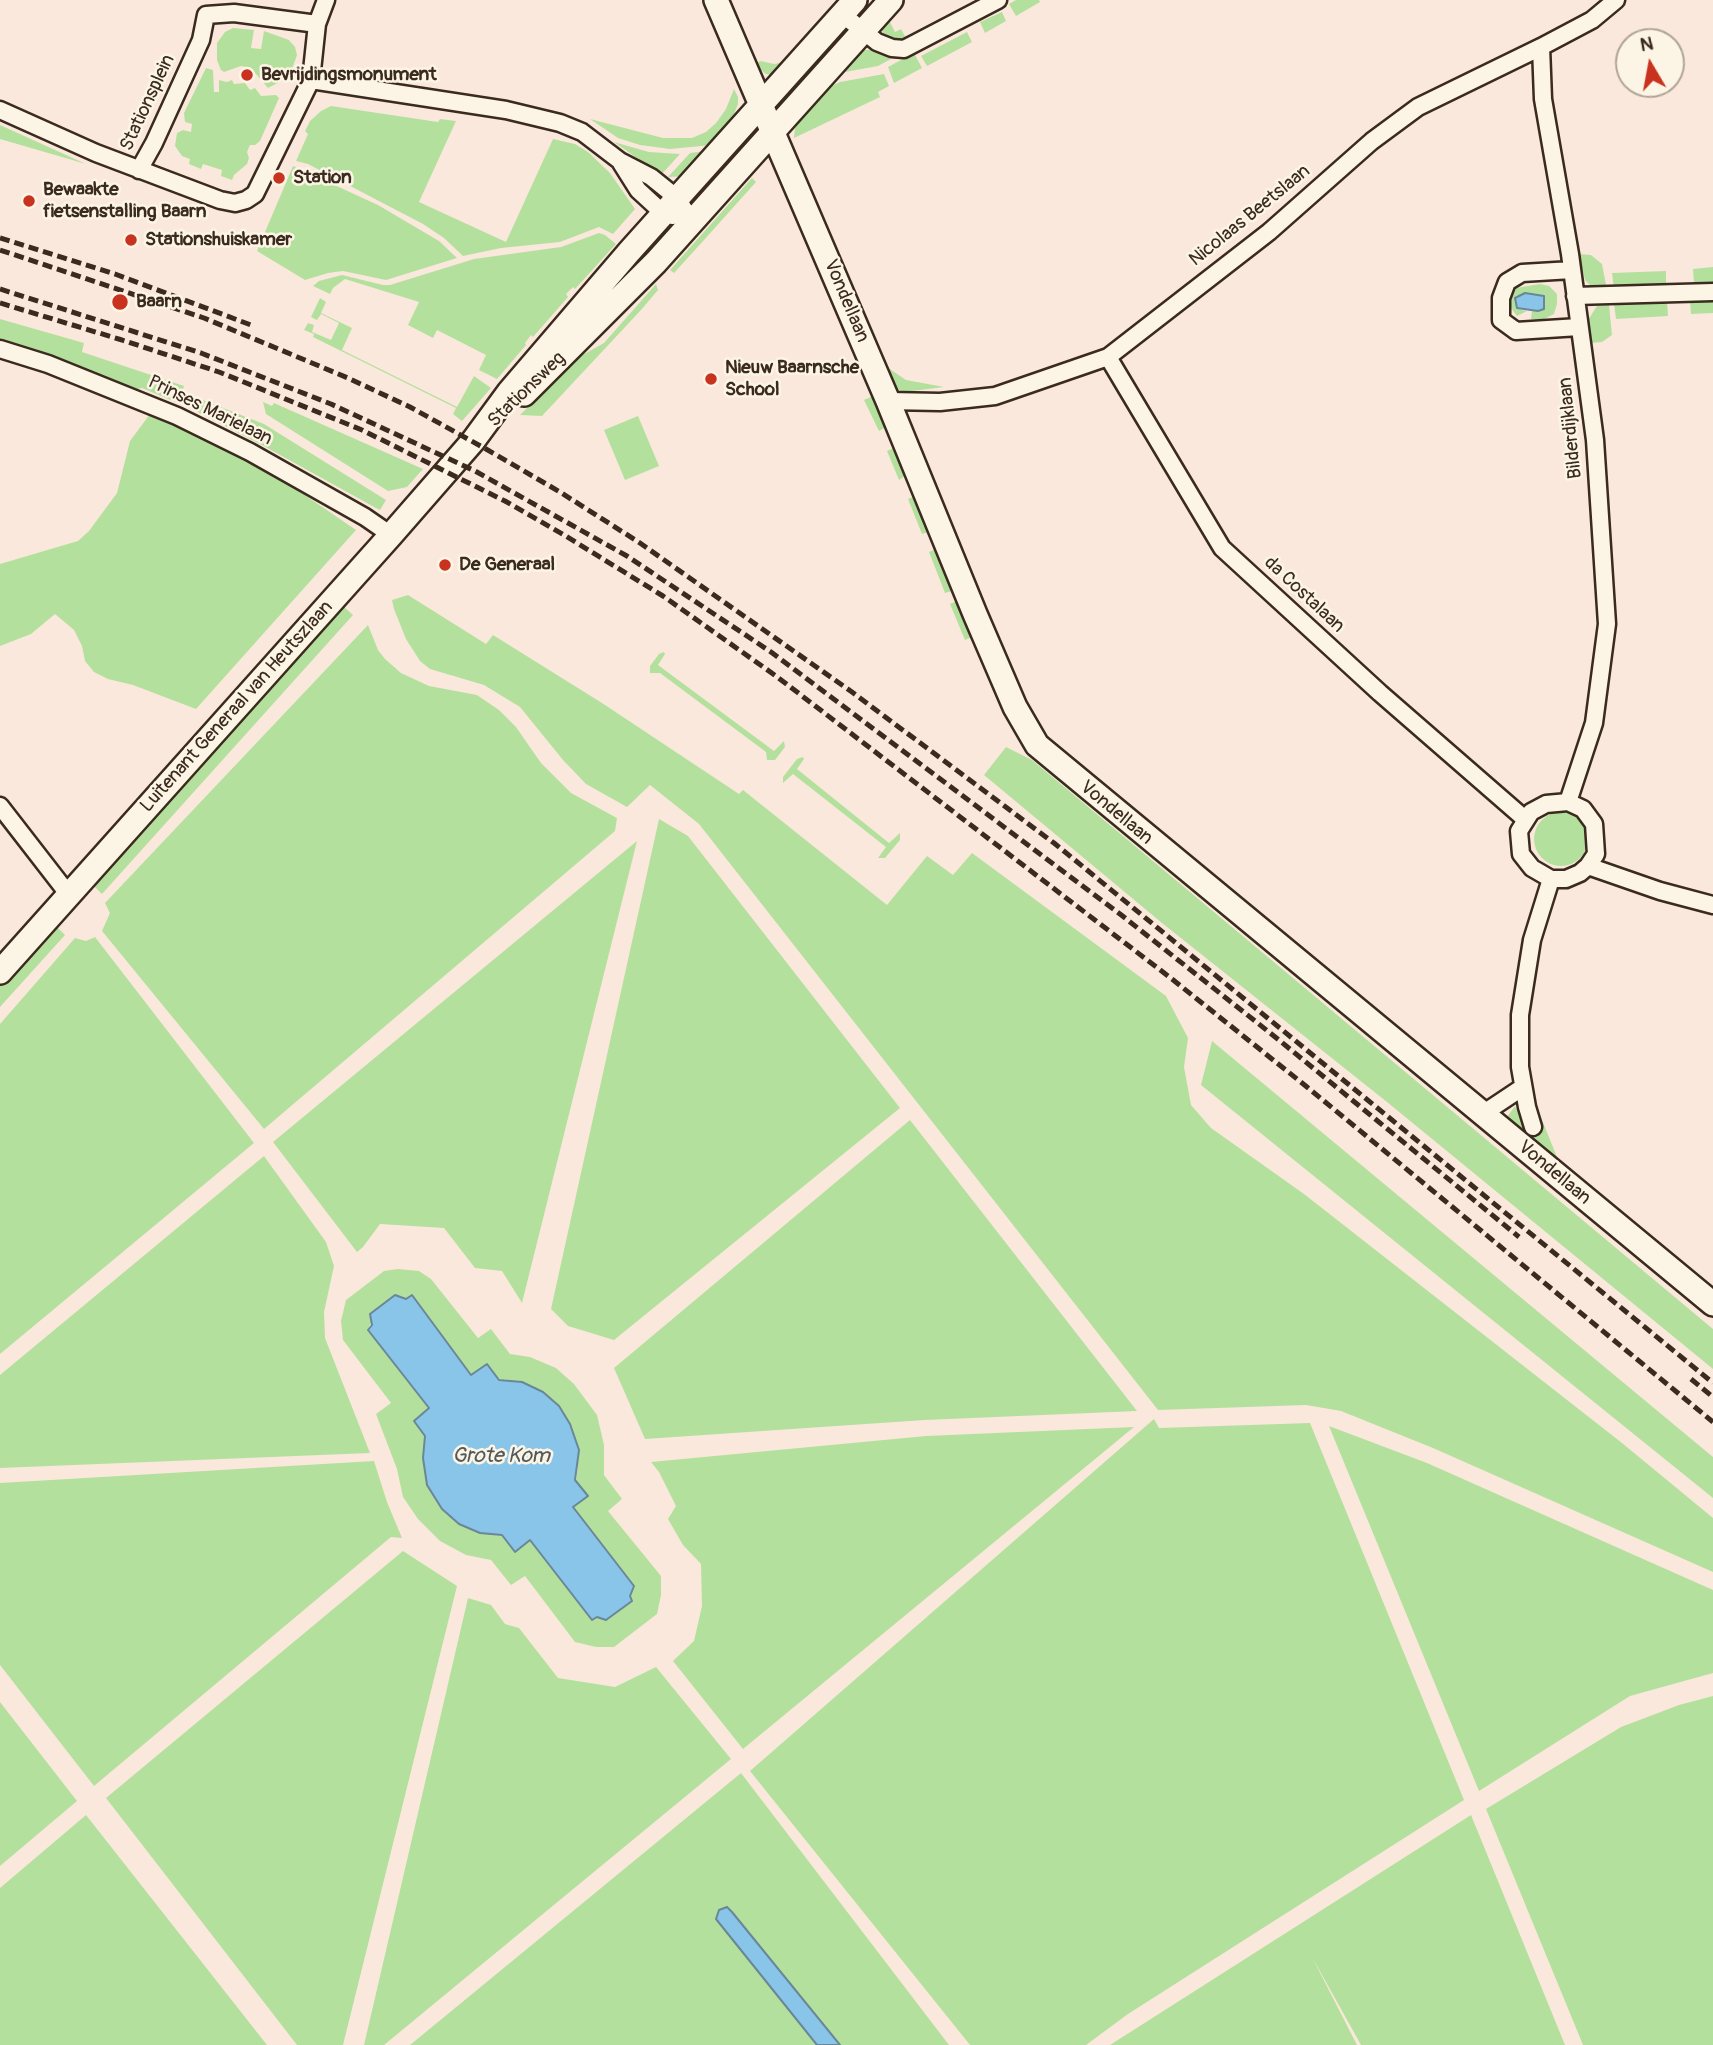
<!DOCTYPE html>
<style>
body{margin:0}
#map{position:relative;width:1713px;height:2045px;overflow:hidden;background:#fbe8dc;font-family:Pangolin,sans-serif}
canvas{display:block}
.north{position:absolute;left:1615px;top:28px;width:70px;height:70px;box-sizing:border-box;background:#fcf5e5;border:2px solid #afa495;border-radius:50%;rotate:350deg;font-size:19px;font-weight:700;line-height:28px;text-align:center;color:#3b2a1e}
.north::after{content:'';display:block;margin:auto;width:24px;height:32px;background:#c8321e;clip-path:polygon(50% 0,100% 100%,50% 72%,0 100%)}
</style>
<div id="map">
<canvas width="1713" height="2045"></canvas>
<div class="north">N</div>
</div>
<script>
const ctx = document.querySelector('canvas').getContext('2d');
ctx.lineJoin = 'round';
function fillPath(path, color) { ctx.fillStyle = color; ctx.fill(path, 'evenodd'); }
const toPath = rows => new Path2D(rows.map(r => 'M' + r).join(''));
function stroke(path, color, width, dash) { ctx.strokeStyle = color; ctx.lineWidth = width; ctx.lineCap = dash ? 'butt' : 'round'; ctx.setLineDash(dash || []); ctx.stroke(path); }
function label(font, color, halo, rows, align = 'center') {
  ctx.font = font + ' Pangolin,sans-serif'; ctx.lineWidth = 5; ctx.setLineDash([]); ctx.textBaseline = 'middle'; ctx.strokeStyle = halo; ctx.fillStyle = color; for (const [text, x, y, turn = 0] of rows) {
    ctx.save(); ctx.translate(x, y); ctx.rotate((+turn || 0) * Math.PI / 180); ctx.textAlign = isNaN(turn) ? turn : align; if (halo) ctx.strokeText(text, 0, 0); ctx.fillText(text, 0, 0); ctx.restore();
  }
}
fillPath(toPath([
 [1016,0,1039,0,1040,2,1016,16,1009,4],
 [898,8,895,16,889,20,895,32,901,29,907,40,904,41,894,41,884,35,880,26],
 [1002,12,1006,21,985,33,980,22],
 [233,28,254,30,251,48,261,49,264,31,289,40,295,47,297,55,291,72,285,79,268,88,251,68,241,66,224,72,221,70,217,60,217,43,225,32],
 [967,32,972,42,927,66,921,56],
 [837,33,846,36,812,81,799,69],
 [860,50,872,50,891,59,878,66,834,74],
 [914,53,922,68,894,83,888,67],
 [761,61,774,64,784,62,789,66,775,75,766,74,753,64],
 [206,68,213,70,214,92,219,92,219,80,227,82,232,80,234,84,245,83,250,90,255,88,261,96,276,95,279,98,260,141,255,145,250,145,247,152,249,158,247,164,234,175,232,180,221,176,222,170,203,164,201,169,189,164,190,159,182,156,175,146,177,133,183,130,191,132,192,124,185,122,184,113],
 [884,74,889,86,878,92,880,97,794,138,795,128,801,116,826,89,840,82],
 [734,89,738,97,738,104,730,124,712,145,670,149,640,145,618,138,590,119,663,138,692,138,706,132,716,123,726,109],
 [331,106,438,122,440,119,456,121,419,202,506,242,553,139,575,144,588,152,610,173,635,209,613,234,599,227,560,242,501,248,463,256,444,238,423,224,308,164,296,161,308,134,305,131,310,121,321,111],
 [0,125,86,164,0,139],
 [614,142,649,152,680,154,661,175],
 [705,151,688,176,668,177,690,153],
 [293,166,378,205,439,241,457,258,386,280,343,271,328,273,305,280,257,251],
 [752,178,756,182,704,240,674,273,670,270],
 [599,233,605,235,616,244,575,289,573,287,566,294,568,297,533,337,531,335,525,343,526,345,497,379,479,370,486,355,437,330,433,338,408,325,419,302,345,279,333,288,330,294,313,286,319,281,342,275,383,285,390,285,474,259,561,247],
 [1579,254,1591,255,1602,264,1607,290,1592,287,1585,280],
 [1713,267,1713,282,1694,283,1693,269],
 [1666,271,1666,285,1614,289,1612,273],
 [656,284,658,290,641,310,542,416,520,415,577,358,604,343],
 [1540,284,1549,286,1557,294,1557,304,1554,314,1544,319,1531,319,1532,311,1538,311,1515,298,1521,310,1527,311,1517,316,1511,308,1509,301,1516,288],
 [320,298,326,302,321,313,352,328,342,350,457,407,474,376,491,388,462,421,453,414,456,408,313,337,314,334,304,330,308,323,314,325,312,332,331,340,339,323,321,314,317,320,311,317],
 [1713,299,1713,313,1691,314,1690,300],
 [1667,301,1668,316,1616,319,1614,304],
 [1609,305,1612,335,1602,342,1590,343,1588,320,1597,306],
 [0,319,84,343,82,352,184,386,178,403,142,388,134,390,0,343],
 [884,365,906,380,944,387,904,392,893,387],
 [190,395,264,424,386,500,380,510,376,508,262,445,186,406],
 [873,396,886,427,879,431,864,400],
 [263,402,272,406,274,403,423,469,407,487,388,491,266,414],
 [150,414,205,437,274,474,356,530,196,709,133,685,108,679,94,672,85,661,82,646,74,630,55,614,31,634,0,646,0,564,78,541,89,531,117,493,130,441],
 [638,416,659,466,625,480,604,430],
 [896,447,906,475,899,480,887,451],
 [917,495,931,531,922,534,908,499],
 [938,548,955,590,945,593,929,552],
 [408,595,486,644,493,635,602,703,739,794,743,790,887,905,927,856,953,875,972,853,1166,996,1188,1038,1184,1067,1191,1105,1211,1128,1304,1194,1622,1443,1713,1518,1713,1572,1433,1448,1341,1411,1306,1405,1158,1410,699,824,650,785,627,807,586,784,563,760,520,707,484,685,430,669,420,661,406,639,394,609,392,600],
 [962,599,976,635,965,640,950,604],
 [343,606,353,615,102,894,92,884],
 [368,625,378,650,385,659,401,673,429,686,477,695,499,710,516,727,541,763,571,793,617,818,615,831,264,1129,102,931,110,913,105,903],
 [664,652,665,654,658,665,774,751,784,741,785,747,775,760,767,760,766,752,660,673,650,673,650,666,659,654],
 [1006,747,1032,760,1713,1329,1713,1369,1387,1102,1162,923,984,775],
 [803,757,804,759,797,769,889,843,900,833,900,840,885,858,878,858,886,847,793,774,783,783,783,777,797,759],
 '1534 839a27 27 0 1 1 54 0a27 27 0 1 1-54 0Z',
 [659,819,688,836,900,1108,614,1340,568,1326,551,1309],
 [637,841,522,1303,502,1271,475,1268,444,1228,380,1224,363,1247,357,1252,273,1142],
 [55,925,65,935,0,1007,0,986],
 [95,937,254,1143,0,1354,0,1024,75,938,86,941],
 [1212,1041,1713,1457,1713,1498,1201,1085],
 [1515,1106,1529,1132,1541,1128,1537,1116,1540,1115,1561,1167,1542,1153,1507,1117],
 [910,1120,1137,1411,925,1420,645,1439,614,1368],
 [264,1156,326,1242,334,1266,324,1312,325,1338,370,1453,0,1468,0,1375],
 [398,1269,419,1271,431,1279,478,1338,491,1329,510,1354,530,1357,556,1368,574,1384,597,1415,604,1445,604,1475,622,1499,608,1511,661,1576,661,1595,657,1614,614,1647,596,1647,575,1642,525,1576,511,1585,491,1560,466,1555,440,1541,418,1519,403,1497,397,1469,376,1414,391,1403,343,1340,341,1321,346,1300,384,1271],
 [396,1295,406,1299,412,1295,472,1375,522,1382,578,1466,573,1507,634,1586,630,1596,602,1617,592,1619,530,1540,480,1533,423,1458,429,1409,368,1330,372,1320],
 [1154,1419,1159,1428,1310,1423,1464,1800,1128,2014,1086,2045,970,2045,750,1771],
 [1329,1426,1427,1463,1713,1590,1713,1673,1630,1696,1479,1791],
 [1134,1427,743,1749,673,1661,694,1641,702,1606,701,1564,683,1545,668,1519,676,1506,659,1472,651,1462,926,1436],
 [374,1461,387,1502,402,1538,391,1537,94,1786,0,1665,0,1483],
 [403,1551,457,1586,343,2045,297,2045,106,1798],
 [468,1598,491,1605,505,1624,519,1628,558,1678,615,1687,656,1667,731,1759,384,2045,364,2045],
 [1713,1696,1713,2045,1583,2045,1486,1809,1621,1727,1679,1705],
 [0,1702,77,1801,0,1866],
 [741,1773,949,2045,410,2045],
 [86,1815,267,2045,0,2045,0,1888],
 [1471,1815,1565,2045,1361,2045,1312,1957,1357,2045,1110,2045]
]), '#b4e09e');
const water = toPath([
 [1525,293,1544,296,1544,309,1538,311,1517,308,1515,298,1525,293],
 [395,1295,406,1299,412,1295,471,1375,487,1364,499,1380,522,1382,543,1392,559,1406,570,1424,579,1450,575,1480,588,1496,573,1507,634,1586,630,1596,632,1601,606,1620,597,1617,592,1620,530,1540,515,1552,502,1535,480,1533,459,1524,442,1509,427,1485,423,1458,425,1436,414,1421,429,1408,368,1330,372,1325,370,1314,395,1295],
 [727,1907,732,1912,840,2045,817,2045,716,1919,719,1910,727,1907]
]);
fillPath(water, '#89c5e9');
stroke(water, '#6a8798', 2);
const street = toPath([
 [842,14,877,42,892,48,904,49,998,0],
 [317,24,326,0],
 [1541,47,1543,99,1570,254,1595,440,1607,624,1594,723,1568,802],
 [311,80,506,110,560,123,582,132,620,161,651,177,677,198,692,222],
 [0,110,96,153,220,200,235,203,246,200,255,194,311,80,317,24,234,13,206,15],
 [621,163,638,190,663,213,673,216],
 [139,170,154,143,201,40,206,15],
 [1572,270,1522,273,1507,282,1501,298,1501,320,1516,331,1579,327],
 [1575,296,1713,292],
 [0,349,48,364,177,416,250,452,365,517,391,535],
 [1108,357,1222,548,1380,693,1526,820],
 [888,401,940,402,995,396,1108,357,1269,232,1372,141,1418,107,1541,47,1592,20,1616,0],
 [1568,802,1583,809,1594,824,1596,854,1588,866,1580,873,1566,879,1551,879,1532,868,1521,854,1519,831,1531,812,1546,804,1568,802],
 [0,806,69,895],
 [1588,866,1660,891,1713,905],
 [1484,1113,1523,1087],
 [1533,1127,1527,1107,1520,1067,1520,1015,1532,940,1551,879]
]);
const secondary = toPath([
 [716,0,888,401,975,614,1015,707,1037,745,1713,1304],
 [524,394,656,262,891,0],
 [0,972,391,535,473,441,509,392,629,252,855,0]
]);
stroke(street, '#3b2a1e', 21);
stroke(secondary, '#3b2a1e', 28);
stroke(street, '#fcf5e5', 16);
stroke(secondary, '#fcf5e5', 23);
stroke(toPath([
 [0,238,115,274,251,325],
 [0,250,204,318,348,378,410,407,486,449,560,492,640,543,852,692,1054,843,1713,1383],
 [0,289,201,353,331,404,475,471,627,556,771,652,1120,914,1279,1040,1519,1237],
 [0,303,122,340,219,372,362,430,505,501,564,535,663,596,776,676,1172,979,1307,1087,1713,1422],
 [1691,1379,1713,1397]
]), '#3b2a1e', 5, [10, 5]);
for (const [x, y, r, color] of [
 [247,75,7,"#c8321e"],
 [279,178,7,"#c8321e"],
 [29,201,7,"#c8321e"],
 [131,240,7,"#c8321e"],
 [120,302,9,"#c8321e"],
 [711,379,7,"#c8321e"],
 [445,565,7,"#c8321e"]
]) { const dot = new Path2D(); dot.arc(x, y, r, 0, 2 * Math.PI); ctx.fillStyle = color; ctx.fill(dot); stroke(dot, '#fcf5e5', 2.5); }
label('bold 19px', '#3b2a1e', '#fcf5e5', [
 ["Bevrijdingsmonument",261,75],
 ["Station",293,178],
 ["Bewaakte",43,190],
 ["fietsenstalling Baarn",43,212],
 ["Stationshuiskamer",145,240],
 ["Baarn",136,302],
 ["Nieuw Baarnsche",725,368],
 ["School",725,390],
 ["De Generaal",459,565]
], 'left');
label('19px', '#3b2a1e', '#fcf5e5', [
 ["Stationsplein",148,103,-65],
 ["Nicolaas Beetslaan",1250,216,-39],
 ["Vondellaan",846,301,67],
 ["Stationsweg",527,390,-44],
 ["Prinses Marielaan",210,411,26],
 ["Bilderdijklaan",1571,428,-96],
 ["da Costalaan",1304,595,43],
 ["Luitenant Generaal van Heutszlaan",237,707,-48],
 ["Vondellaan",1116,813,40],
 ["Vondellaan",1554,1173,40]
]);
label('italic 21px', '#52585b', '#fcf5e5', [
 ["Grote Kom",501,1457]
]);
</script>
